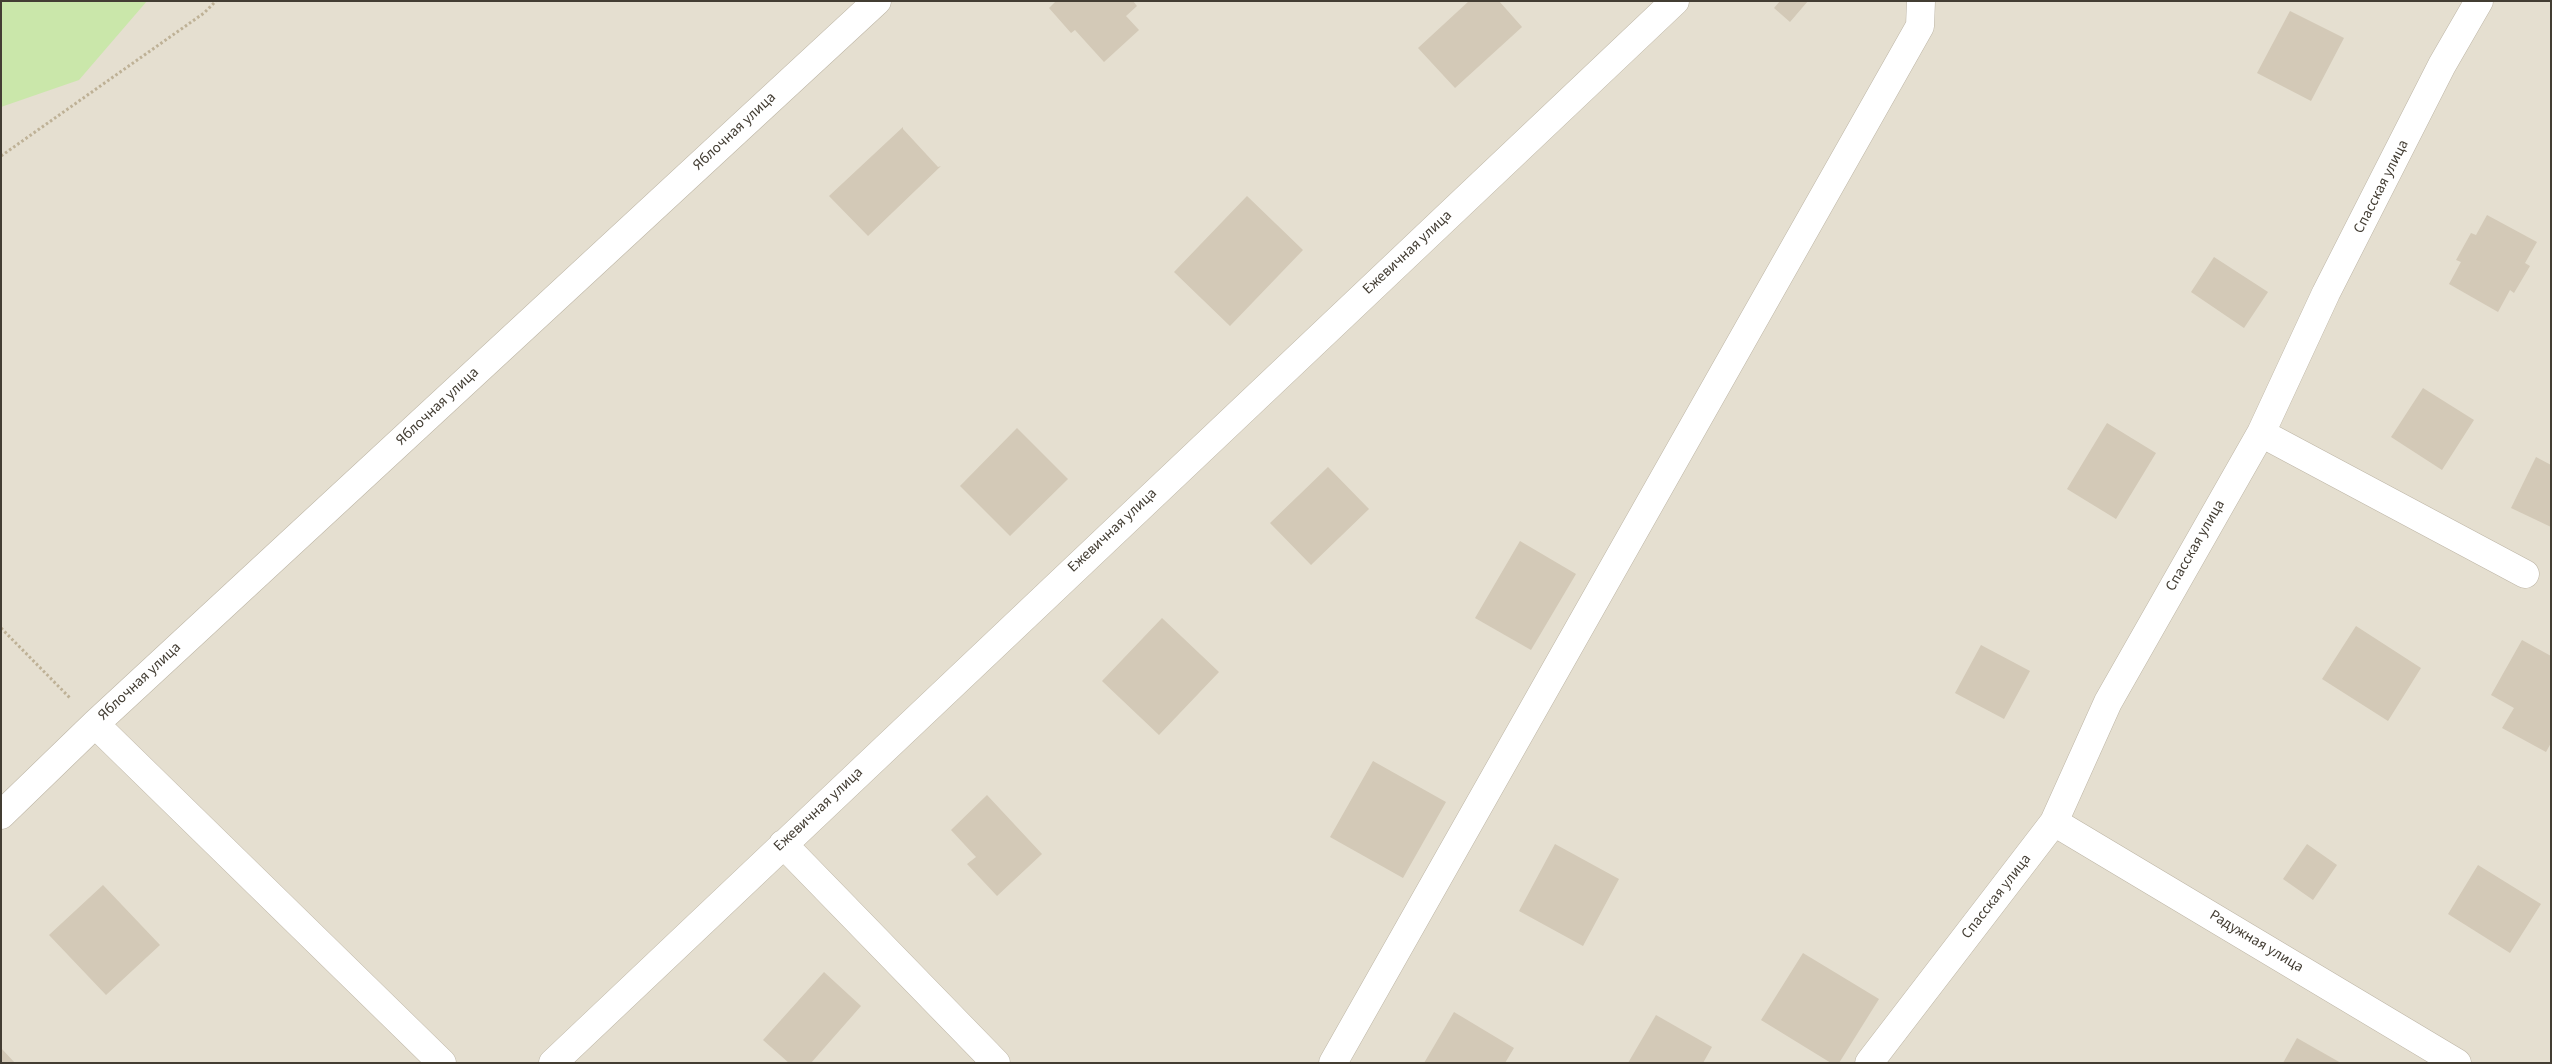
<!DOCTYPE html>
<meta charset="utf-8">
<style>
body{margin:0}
#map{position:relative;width:2552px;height:1064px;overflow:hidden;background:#f1ede2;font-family:"Source Sans 3",sans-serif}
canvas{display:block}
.frame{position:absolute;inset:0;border:2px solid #433d33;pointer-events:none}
</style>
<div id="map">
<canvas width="2552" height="1064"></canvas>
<div class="frame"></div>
</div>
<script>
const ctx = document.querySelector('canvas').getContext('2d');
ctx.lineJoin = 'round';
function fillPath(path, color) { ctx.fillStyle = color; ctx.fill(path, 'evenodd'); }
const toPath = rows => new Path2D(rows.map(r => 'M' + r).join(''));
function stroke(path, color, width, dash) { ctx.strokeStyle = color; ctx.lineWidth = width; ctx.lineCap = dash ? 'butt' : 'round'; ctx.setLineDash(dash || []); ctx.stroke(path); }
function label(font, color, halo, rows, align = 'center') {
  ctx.font = font + ' "Source Sans 3",sans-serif'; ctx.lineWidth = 4; ctx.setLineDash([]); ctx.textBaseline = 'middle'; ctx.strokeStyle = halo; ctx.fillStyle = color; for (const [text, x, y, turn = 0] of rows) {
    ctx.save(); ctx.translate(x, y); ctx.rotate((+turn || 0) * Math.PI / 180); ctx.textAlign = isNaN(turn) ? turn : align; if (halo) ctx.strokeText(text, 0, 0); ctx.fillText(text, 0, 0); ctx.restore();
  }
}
fillPath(toPath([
 [1,1,2551,1,2551,1063,1,1063]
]), '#e5dfd0');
fillPath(toPath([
 [1,1,147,1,79,80,1,107]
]), '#cae7aa');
fillPath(toPath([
 [1056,1,1133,1,1137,6,1126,16,1139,30,1104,62,1075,30,1071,33,1049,8],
 [1469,1,1499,1,1522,27,1455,88,1418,48],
 [1780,1,1808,1,1790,22,1774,8],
 [2290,11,2344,38,2311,101,2257,73],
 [903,127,903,129,938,167,941,166,868,236,829,196],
 [1247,196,1303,250,1230,326,1174,272],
 [2487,215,2537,242,2525,263,2530,266,2514,293,2510,290,2498,312,2449,284,2461,262,2456,260,2471,233,2476,235],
 [2214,257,2268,292,2244,328,2191,292],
 [2423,388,2474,420,2442,470,2391,437],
 [2107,423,2156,453,2116,519,2067,489],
 [1017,428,1068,479,1010,536,960,486],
 [2536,457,2551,465,2551,527,2511,508],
 [1328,467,1369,509,1311,565,1270,523],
 [1520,541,1576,574,1531,650,1475,618],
 [1162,618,1219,672,1159,735,1102,681],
 [2356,626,2421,668,2388,721,2322,679],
 [2522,640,2551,656,2551,743,2546,752,2502,728,2514,708,2491,695],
 [1981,645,2030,671,2004,719,1955,693],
 [1373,761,1446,802,1403,878,1330,837],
 [987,795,1042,854,997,896,967,864,976,857,951,830],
 [1555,844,1619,879,1583,946,1519,911],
 [2307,844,2337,865,2313,900,2283,879],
 [2478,865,2541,904,2510,953,2448,914],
 [103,885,160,945,106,995,49,935],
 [1803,953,1879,999,1839,1063,1831,1063,1761,1020],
 [824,972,861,1006,811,1063,789,1063,763,1040],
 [1454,1012,1514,1048,1505,1063,1424,1063],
 [1656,1015,1712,1047,1703,1063,1628,1063],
 [2297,1038,2341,1063,2283,1063],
 [1,1048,15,1063,1,1063]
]), '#d3c9b7');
const minor = toPath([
 [2261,433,2525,574],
 [95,724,442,1063],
 [1,815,95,724,877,1],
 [2054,822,2457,1063],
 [783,844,996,1063],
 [553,1063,1675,1],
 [1333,1063,1920,26,1921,1],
 [1869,1063,2054,822,2108,702,2261,433,2326,293,2442,65,2479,1]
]);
stroke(minor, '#bdb5a5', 29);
stroke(toPath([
 [1,156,204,13,216,1],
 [1,628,70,698]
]), '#beb196', 3, [2.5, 2.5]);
stroke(minor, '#fff', 28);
label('15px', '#433d33', '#fff', [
 ["Яблочная улица",735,132,-43],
 ["Спасская улица",2382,187,-63],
 ["Ежевичная улица",1408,253,-43],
 ["Яблочная улица",438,407,-43],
 ["Ежевичная улица",1113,531,-43],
 ["Спасская улица",2196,546,-60],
 ["Яблочная улица",140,682,-43],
 ["Ежевичная улица",819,810,-43],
 ["Спасская улица",1997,897,-52],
 ["Радужная улица",2256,942,31]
]);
</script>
